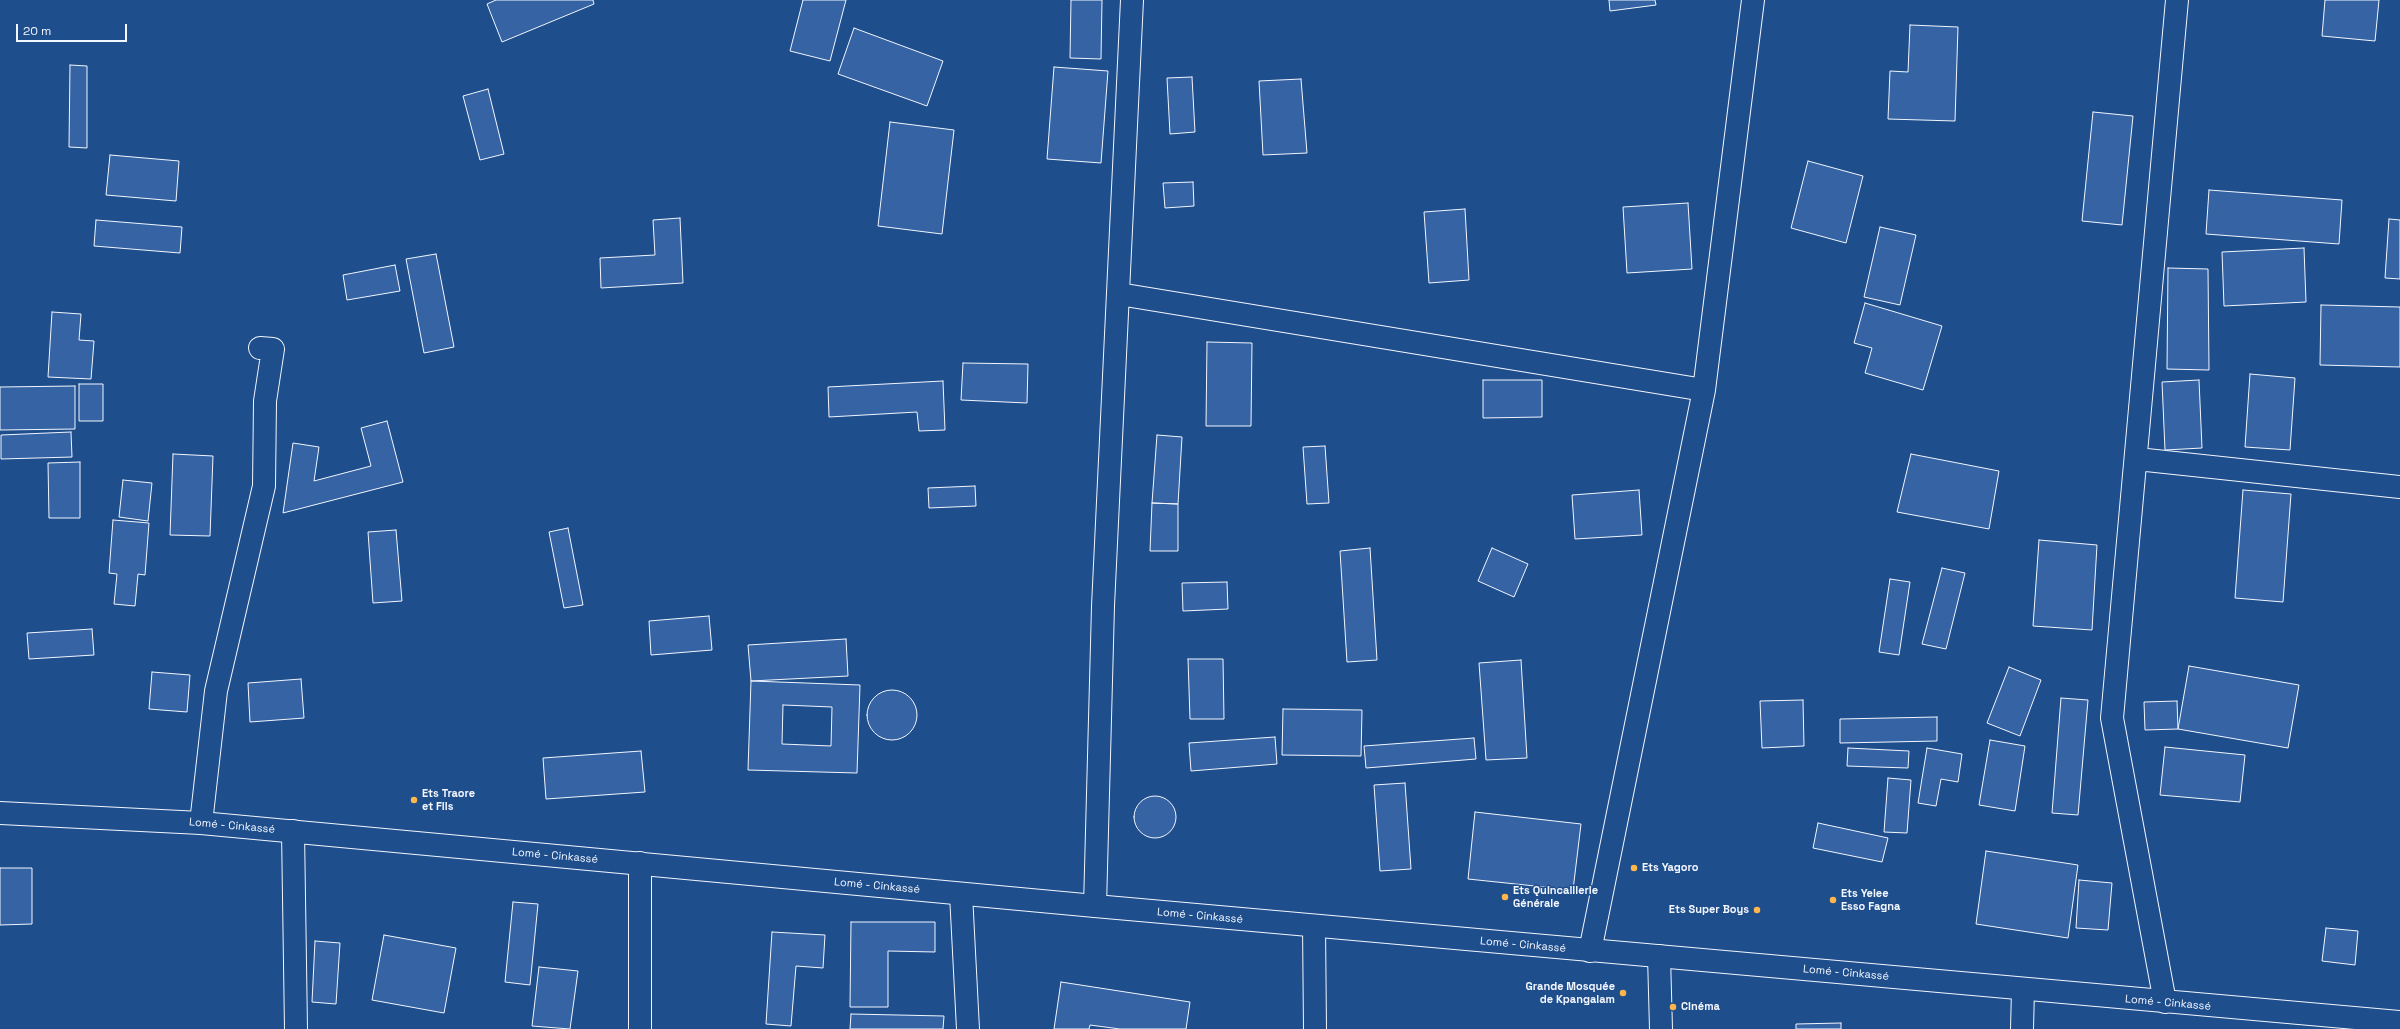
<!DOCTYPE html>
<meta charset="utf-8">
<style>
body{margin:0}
#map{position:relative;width:2400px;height:1029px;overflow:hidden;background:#1f4e8c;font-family:"Space Grotesk",sans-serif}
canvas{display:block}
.scale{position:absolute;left:16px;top:24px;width:111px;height:18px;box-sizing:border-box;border:2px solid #f2f6ff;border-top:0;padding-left:5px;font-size:12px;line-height:14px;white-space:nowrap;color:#f2f6ff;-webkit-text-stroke:3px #1f4e8c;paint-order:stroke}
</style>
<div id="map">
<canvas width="2400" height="1029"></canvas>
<div class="scale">20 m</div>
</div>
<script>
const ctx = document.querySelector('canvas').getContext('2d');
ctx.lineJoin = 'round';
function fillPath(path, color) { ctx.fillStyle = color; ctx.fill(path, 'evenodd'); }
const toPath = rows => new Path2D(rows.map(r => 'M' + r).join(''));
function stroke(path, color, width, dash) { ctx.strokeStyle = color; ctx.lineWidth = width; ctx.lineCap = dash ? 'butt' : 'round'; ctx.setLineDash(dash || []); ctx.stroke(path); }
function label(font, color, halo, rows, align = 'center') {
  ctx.font = font + ' "Space Grotesk",sans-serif'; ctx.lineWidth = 3; ctx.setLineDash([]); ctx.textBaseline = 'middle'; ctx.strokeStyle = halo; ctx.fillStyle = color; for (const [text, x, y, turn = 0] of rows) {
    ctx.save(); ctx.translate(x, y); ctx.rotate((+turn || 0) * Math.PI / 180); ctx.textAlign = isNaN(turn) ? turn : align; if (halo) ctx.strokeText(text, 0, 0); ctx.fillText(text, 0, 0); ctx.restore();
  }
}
const building = toPath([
 [496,0,593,0,594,4,502,42,487,4,496,0],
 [803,0,846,0,830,61,790,51,803,0],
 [1071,0,1102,0,1101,59,1070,58,1071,0],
 [1609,0,1655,0,1656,5,1610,11,1609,0],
 [2325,0,2379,0,2375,41,2322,36,2325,0],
 [1910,25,1958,27,1955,121,1888,119,1890,71,1908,72,1910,25],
 [854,28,943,61,927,106,838,74,854,28],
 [70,65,87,66,87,148,69,147,70,65],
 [1054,67,1108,71,1101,163,1047,159,1054,67],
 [1192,77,1195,132,1170,134,1167,78,1192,77],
 [1301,79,1307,153,1263,155,1259,81,1301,79],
 [488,89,504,154,480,160,463,96,488,89],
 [2093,112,2133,116,2122,225,2082,221,2093,112],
 [890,122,954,130,942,234,878,226,890,122],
 [110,155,179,161,176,201,106,195,110,155],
 [1808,161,1863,176,1846,243,1791,228,1808,161],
 [1193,182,1194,206,1165,208,1163,183,1193,182],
 [2209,190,2342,200,2339,244,2206,234,2209,190],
 [1688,203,1692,269,1627,273,1623,207,1688,203],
 [1465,209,1469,280,1429,283,1424,212,1465,209],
 [680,218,683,283,601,288,600,258,655,255,653,220,680,218],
 [2389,219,2400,220,2400,279,2385,278,2389,219],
 [96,220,182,227,180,253,94,246,96,220],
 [1880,227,1916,235,1900,305,1864,297,1880,227],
 [2304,248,2306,302,2224,306,2222,252,2304,248],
 [436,254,454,347,424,353,406,259,436,254],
 [395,265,400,291,347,300,343,275,395,265],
 [2168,268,2208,269,2209,370,2167,369,2168,268],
 [1865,303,1942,326,1923,390,1865,373,1872,348,1854,343,1865,303],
 [2321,305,2400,307,2400,367,2320,365,2321,305],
 [52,312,81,314,79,340,94,341,91,379,48,377,52,312],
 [1207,342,1252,343,1251,426,1206,426,1207,342],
 [963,363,1028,364,1027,403,961,400,963,363],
 [2250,374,2295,378,2290,450,2245,447,2250,374],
 [1483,380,1542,380,1542,417,1483,418,1483,380],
 [2199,380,2202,448,2165,450,2162,382,2199,380],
 [943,381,945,430,919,431,917,412,829,417,828,387,943,381],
 [79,384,103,384,103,421,79,421,79,384],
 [75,386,75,429,0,430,0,387,75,386],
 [387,421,403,482,283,513,293,443,319,447,314,481,371,466,361,428,387,421],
 [71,432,72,457,1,459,1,435,71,432],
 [1157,435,1182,437,1178,504,1152,503,1157,435],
 [1325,446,1329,503,1307,504,1303,447,1325,446],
 [173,454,213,456,210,536,170,535,173,454],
 [1911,454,1999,471,1989,529,1897,512,1911,454],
 [80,462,80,518,49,518,48,463,80,462],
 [123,480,152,483,148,521,119,517,123,480],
 [975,486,976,506,929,508,928,488,975,486],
 [1639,490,1642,535,1575,539,1572,495,1639,490],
 [2243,490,2291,494,2283,602,2235,598,2243,490],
 [1152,503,1178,504,1178,551,1150,551,1152,503],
 [113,520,149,523,145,575,138,574,135,606,114,604,117,574,109,573,113,520],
 [568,528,583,605,564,608,549,532,568,528],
 [396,530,402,601,373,603,368,532,396,530],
 [2039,540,2097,545,2092,630,2033,626,2039,540],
 [1370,548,1377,660,1347,662,1340,551,1370,548],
 [1492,548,1528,564,1514,597,1478,581,1492,548],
 [1942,568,1965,573,1946,649,1922,644,1942,568],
 [1890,579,1910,582,1899,655,1879,652,1890,579],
 [1227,582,1228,609,1183,611,1182,583,1227,582],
 [709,616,712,650,651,655,649,621,709,616],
 [92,629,94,655,29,659,27,633,92,629],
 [846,639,848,676,751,681,748,645,846,639],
 [1188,659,1223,659,1224,719,1190,719,1188,659],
 [1521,660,1527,758,1486,760,1479,663,1521,660],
 [2189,666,2299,685,2288,748,2178,729,2189,666],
 [2009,667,2041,680,2020,736,1987,723,2009,667],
 [152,672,190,675,187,712,149,709,152,672],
 [301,679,304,718,250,722,248,683,301,679],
 [751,681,860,685,857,773,748,770,751,681],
 [783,705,832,707,831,746,782,744,783,705],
 '867 715a25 25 0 1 1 50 0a25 25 0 1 1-50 0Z',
 [2061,698,2088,700,2078,815,2052,813,2061,698],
 [1803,700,1804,746,1762,748,1760,701,1803,700],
 [2177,701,2178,729,2145,730,2144,702,2177,701],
 [1283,709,1362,710,1361,756,1282,755,1283,709],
 [1937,717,1937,741,1840,743,1840,719,1937,717],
 [1275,737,1277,764,1191,771,1189,743,1275,737],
 [1474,738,1476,759,1366,768,1364,746,1474,738],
 [1990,740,2025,746,2015,811,1979,805,1990,740],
 [2165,747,2245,755,2240,802,2160,795,2165,747],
 [1848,748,1909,751,1908,768,1847,766,1848,748],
 [1927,748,1962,754,1958,782,1941,779,1936,806,1918,803,1927,748],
 [641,751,645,792,546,799,543,758,641,751],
 [1888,778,1911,780,1907,833,1884,832,1888,778],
 [1405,783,1411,869,1380,871,1374,785,1405,783],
 '1134 817a21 21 0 1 1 42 0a21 21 0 1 1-42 0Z',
 [1475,812,1581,824,1573,890,1468,879,1475,812],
 [1818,823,1888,838,1882,862,1813,848,1818,823],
 [1986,851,2078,865,2068,938,1976,924,1986,851],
 [0,868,32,868,32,924,0,925,0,868],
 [2079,880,2112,883,2108,930,2076,928,2079,880],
 [513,902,538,904,530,985,505,982,513,902],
 [851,922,935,922,935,952,888,951,888,1007,850,1007,851,922],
 [2326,928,2358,931,2355,965,2322,961,2326,928],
 [772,932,825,935,823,968,796,966,791,1026,766,1024,772,932],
 [384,935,456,948,444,1013,372,1000,384,935],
 [315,941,340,943,336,1004,312,1002,315,941],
 [539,967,578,971,570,1029,532,1026,539,967],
 [1061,982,1190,1002,1186,1029,1120,1029,1090,1025,1089,1029,1054,1029,1061,982],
 [851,1014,944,1016,943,1029,850,1029,851,1014],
 [1841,1023,1841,1029,1796,1029,1796,1024,1841,1023]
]);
fillPath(building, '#3563a3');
stroke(building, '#f2f6ff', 1);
const street = toPath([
 [1119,294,1704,390],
 [2137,459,2400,487],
 [201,823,216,691,264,486,265,401,273,349,260,348],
 [293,831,296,1029],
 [961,894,968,1029],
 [1095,906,1103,606,1132,0],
 [1314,926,1315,1029],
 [1590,951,1704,390,1753,0],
 [1659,956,1661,1029],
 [2165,1002,2112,718,2177,0],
 [640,1029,640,863],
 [2022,1029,2023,990]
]);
const highway = toPath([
 [0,813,201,823,1095,906,2400,1022]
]);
stroke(street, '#f2f6ff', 24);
stroke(highway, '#f2f6ff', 24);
stroke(street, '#1f4e8c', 22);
stroke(highway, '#1f4e8c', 22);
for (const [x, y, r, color] of [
 [414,800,4,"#ffb74d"],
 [1634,868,4,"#ffb74d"],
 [1505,897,4,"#ffb74d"],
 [1833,900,4,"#ffb74d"],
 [1757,910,4,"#ffb74d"],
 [1623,993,4,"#ffb74d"],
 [1673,1007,4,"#ffb74d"]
]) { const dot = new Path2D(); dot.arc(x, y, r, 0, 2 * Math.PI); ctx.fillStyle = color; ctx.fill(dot); stroke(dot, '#1f4e8c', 1.5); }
label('bold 11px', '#f2f6ff', '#1f4e8c', [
 ["Ets Traore",422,794],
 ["et Fils",422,807],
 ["Ets Yagoro",1642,868],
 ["Ets Quincaillerie",1513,891],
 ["Générale",1513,904],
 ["Ets Yelee",1841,894],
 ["Esso Fagna",1841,907],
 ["Ets Super Boys",1749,910,"right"],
 ["Grande Mosquée",1615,987,"right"],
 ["de Kpangalam",1615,1000,"right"],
 ["Cinéma",1681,1007]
], 'left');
label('11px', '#f2f6ff', '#1f4e8c', [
 ["Lomé - Cinkassé",232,826,5],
 ["Lomé - Cinkassé",555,856,5],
 ["Lomé - Cinkassé",877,886,5],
 ["Lomé - Cinkassé",1200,916,5],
 ["Lomé - Cinkassé",1523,945,5],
 ["Lomé - Cinkassé",1846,973,5],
 ["Lomé - Cinkassé",2168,1003,5]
]);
</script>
